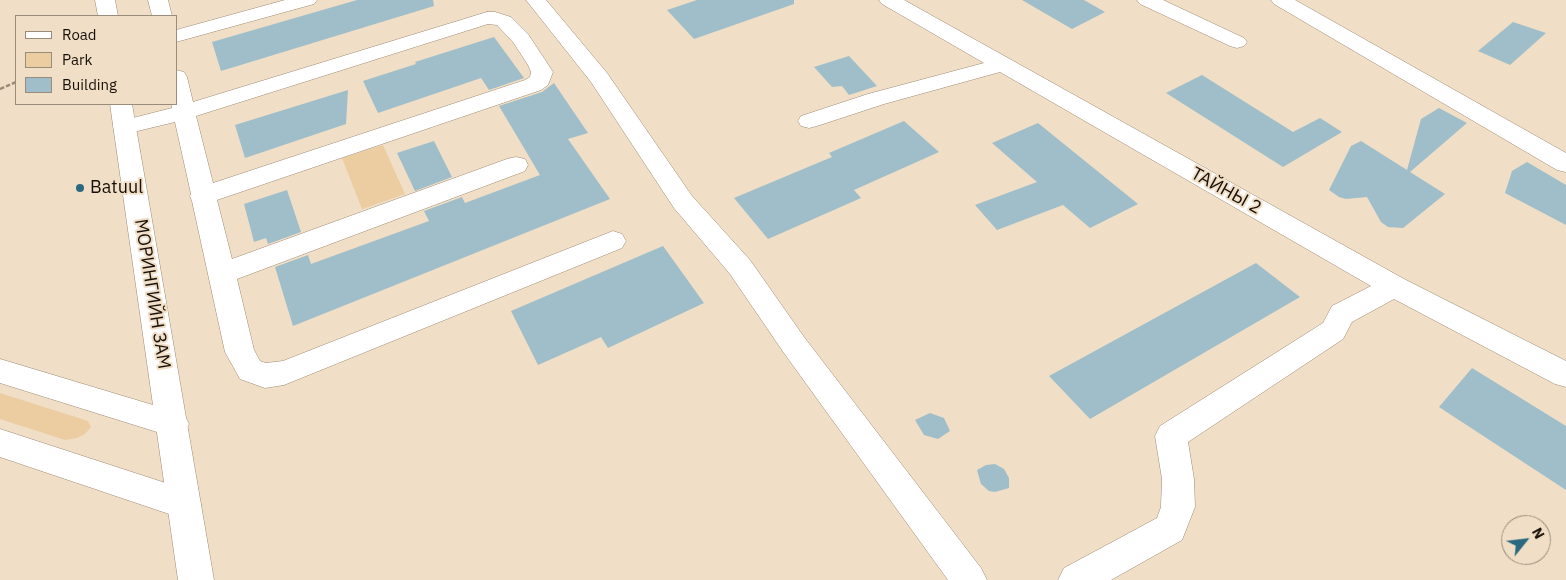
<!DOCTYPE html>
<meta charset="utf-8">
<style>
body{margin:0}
#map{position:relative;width:1566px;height:580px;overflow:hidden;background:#f0dec6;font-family:"IBM Plex Sans",sans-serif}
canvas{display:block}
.legend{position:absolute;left:15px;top:15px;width:162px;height:90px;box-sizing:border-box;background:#f0dec6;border:1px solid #998c7a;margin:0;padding:6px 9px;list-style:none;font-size:15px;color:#171008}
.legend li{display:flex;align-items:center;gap:10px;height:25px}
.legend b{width:25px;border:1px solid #998c7a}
.north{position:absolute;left:1501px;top:515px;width:50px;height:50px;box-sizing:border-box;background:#f0dec6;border:1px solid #998c7a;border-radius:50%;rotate:61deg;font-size:14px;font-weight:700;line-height:20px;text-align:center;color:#171008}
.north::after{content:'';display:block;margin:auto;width:18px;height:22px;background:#2a697f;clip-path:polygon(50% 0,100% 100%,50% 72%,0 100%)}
</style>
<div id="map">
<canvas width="1566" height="580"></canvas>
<ul class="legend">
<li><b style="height:6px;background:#fff"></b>Road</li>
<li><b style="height:14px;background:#eccca1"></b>Park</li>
<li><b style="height:14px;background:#9fbec9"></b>Building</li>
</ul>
<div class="north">N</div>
</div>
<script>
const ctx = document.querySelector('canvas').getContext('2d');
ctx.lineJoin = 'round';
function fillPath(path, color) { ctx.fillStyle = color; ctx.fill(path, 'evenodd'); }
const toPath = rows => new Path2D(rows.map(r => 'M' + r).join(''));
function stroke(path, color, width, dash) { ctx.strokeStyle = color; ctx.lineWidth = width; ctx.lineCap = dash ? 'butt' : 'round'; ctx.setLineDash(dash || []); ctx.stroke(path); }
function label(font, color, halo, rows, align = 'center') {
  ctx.font = font + ' "IBM Plex Sans",sans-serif'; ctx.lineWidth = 4; ctx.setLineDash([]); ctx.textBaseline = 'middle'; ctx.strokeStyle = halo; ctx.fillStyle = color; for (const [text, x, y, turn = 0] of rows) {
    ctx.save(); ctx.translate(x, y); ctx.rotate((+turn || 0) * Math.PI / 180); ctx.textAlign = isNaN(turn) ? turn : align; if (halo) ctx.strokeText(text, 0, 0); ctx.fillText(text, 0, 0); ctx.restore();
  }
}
fillPath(toPath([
 [383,145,405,194,362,209,342,158],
 [0,393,88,421,91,427,85,434,77,438,65,440,0,419]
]), '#eccca1');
fillPath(toPath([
 [357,0,433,0,434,6,221,71,212,42],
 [697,0,794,0,794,4,694,39,667,10],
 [1022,0,1084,0,1105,12,1072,29],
 [1513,22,1546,33,1510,65,1478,51],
 [494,37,524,78,489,90,481,78,378,113,363,81,416,64,415,62],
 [849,56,877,86,849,95,842,86,832,87,814,67],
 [1202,75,1293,132,1320,118,1342,132,1283,167,1166,93],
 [554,83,588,133,568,139,610,199,293,326,275,267,308,255,311,264,429,221,424,211,462,197,465,203,540,175,499,106,542,92],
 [348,90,346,124,245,158,235,125],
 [1439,108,1467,123,1410,172,1445,194,1403,228,1388,227,1381,222,1367,197,1346,199,1339,197,1329,190,1351,146,1361,141,1407,170,1421,119],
 [904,121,939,152,854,190,861,198,768,239,734,198,832,157,829,153],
 [1038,123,1138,204,1090,228,1063,205,997,230,975,205,1037,182,992,143],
 [434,141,452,177,415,191,397,153],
 [1527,162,1566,185,1566,225,1505,193,1512,171],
 [287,190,301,232,268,244,266,238,254,242,244,204],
 [663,246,704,303,608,348,601,337,538,365,511,311],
 [1256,263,1300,297,1090,419,1049,376],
 [1472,368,1566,426,1566,490,1439,407],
 [930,413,944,418,950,431,938,439,924,435,915,420],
 [995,464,1004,469,1009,478,1009,488,995,492,989,491,981,484,977,470,986,465]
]), '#9fbec9');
const minor = toPath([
 [148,0,168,0,172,16,152,16,148,0],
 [285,0,317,0,314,4,176,42,176,30,285,0],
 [526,0,546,0,607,73,692,196,750,260,804,337,981,568,987,580,948,580,784,353,730,274,674,208,591,82,526,0],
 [879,0,904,0,1404,279,1566,361,1566,387,1555,384,1394,299,1352,322,1343,339,1188,442,1194,479,1195,507,1182,540,1111,580,1058,580,1064,568,1157,518,1161,507,1162,479,1155,436,1160,426,1323,323,1332,306,1371,286,1000,72,884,104,817,126,809,128,801,126,798,121,801,116,868,94,984,63,882,4,879,0],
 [1137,0,1163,0,1244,38,1247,42,1244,46,1237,48,1230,46,1140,4,1137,0],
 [1271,0,1295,0,1566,153,1566,172,1557,170,1274,4,1271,0],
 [487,12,495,12,511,17,528,34,553,72,548,85,541,90,217,200,232,259,507,159,516,157,525,159,528,165,525,171,237,279,254,350,260,361,266,363,283,361,613,231,622,234,626,241,622,248,284,385,265,388,240,379,225,352,192,201,190,196,191,194,175,122,125,134,117,132,113,127,117,122,172,108,171,104,176,104,176,70,184,72,187,77,193,102,487,12],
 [488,24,497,25,513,42,528,65,531,72,530,77,525,80,213,183,196,116,488,24],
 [0,359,173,411,184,414,189,424,184,434,173,437,0,383,0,359],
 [0,429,184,489,196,493,201,504,196,515,184,519,0,457,0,429]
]);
const major = toPath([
 [95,0,115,0,118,16,98,16,95,0],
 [110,104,132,104,214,580,178,580,110,104]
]);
stroke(minor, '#9d8c76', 1);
stroke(major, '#9d8c76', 1);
stroke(toPath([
 [0,89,16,82]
]), '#998b79', 2.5, [4.5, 2]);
fillPath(minor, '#fff');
fillPath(major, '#fff');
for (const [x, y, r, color] of [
 [80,188,5,"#2a697f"]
]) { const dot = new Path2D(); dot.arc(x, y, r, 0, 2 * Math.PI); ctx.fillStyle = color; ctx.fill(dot); stroke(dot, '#f0dec6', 2); }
label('18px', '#171008', '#f0dec6', [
 ["Batuul",90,188]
], 'left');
label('18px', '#171008', '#f0dec6', [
 ["ТАЙНЫ 2",1226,191,29],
 ["МОРИНГИЙН ЗАМ",152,294,81]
]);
</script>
